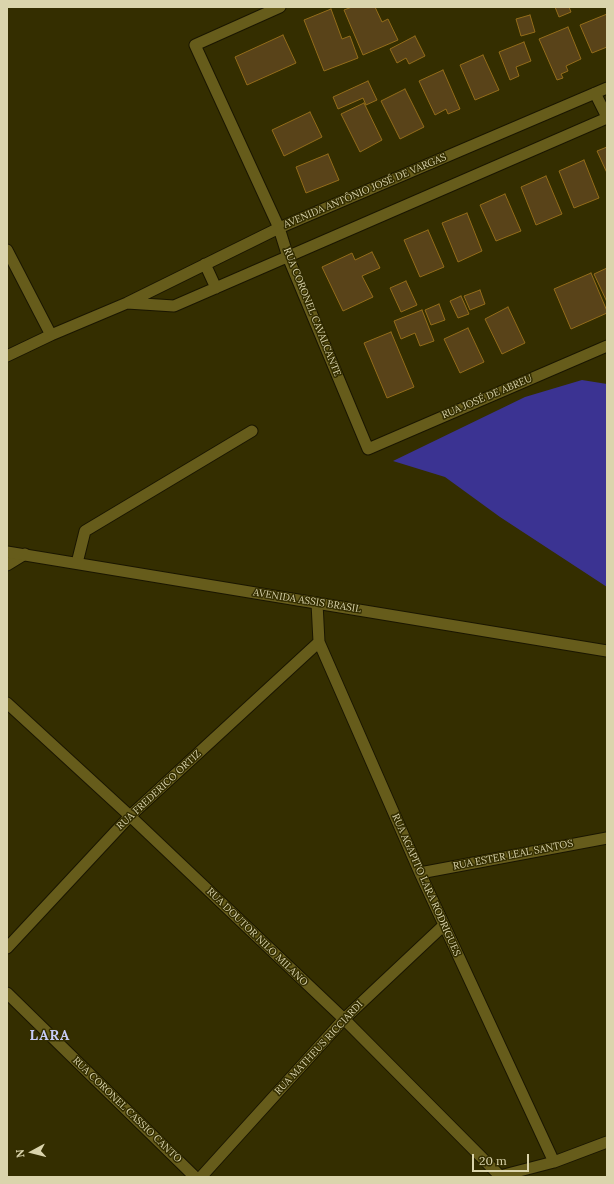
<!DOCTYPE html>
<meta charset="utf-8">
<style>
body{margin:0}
#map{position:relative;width:614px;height:1184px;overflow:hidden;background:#342e00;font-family:Lora,serif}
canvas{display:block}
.frame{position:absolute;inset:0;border:8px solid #dad4ac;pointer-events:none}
.north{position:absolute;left:12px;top:1132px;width:40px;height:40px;-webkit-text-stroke:3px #342e00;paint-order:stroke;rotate:263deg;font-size:11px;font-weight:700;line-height:16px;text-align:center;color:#dad4ac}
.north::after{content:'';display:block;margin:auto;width:14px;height:18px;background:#dad4ac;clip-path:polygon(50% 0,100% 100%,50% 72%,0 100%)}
.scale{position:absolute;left:472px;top:1154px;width:57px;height:18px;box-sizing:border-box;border:2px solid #dad4ac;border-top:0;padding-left:5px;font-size:12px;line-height:14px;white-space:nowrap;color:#dad4ac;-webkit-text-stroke:3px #342e00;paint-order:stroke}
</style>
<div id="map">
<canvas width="614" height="1184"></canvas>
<div class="frame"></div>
<div class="north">N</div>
<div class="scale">20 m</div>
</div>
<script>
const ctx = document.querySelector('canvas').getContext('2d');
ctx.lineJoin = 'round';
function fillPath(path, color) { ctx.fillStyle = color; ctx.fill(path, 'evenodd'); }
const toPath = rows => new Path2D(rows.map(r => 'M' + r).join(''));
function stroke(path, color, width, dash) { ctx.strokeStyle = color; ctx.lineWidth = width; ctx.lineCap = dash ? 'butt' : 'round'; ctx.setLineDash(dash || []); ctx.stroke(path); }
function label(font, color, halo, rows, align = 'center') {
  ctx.font = font + ' Lora,serif'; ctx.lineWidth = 3; ctx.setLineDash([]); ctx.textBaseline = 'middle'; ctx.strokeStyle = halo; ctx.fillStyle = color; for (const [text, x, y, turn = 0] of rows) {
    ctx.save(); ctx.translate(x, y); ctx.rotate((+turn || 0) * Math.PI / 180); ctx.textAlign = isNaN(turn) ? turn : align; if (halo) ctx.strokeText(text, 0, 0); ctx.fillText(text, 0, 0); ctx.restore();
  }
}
fillPath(toPath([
 [582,380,607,384,607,587,500,517,445,477,393,461,525,397]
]), '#3b3392');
const building = toPath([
 [352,7,375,7,382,22,388,19,398,40,363,55,344,10,352,7],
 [555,7,569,7,571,12,559,17,555,7],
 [331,9,342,39,350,36,358,58,324,71,304,20,331,9],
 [607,14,607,47,592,53,580,25,607,14],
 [530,15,535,32,521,36,516,19,530,15],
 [568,27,581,59,566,66,568,71,561,74,563,78,557,80,539,39,568,27],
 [283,35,296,63,247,85,235,57,283,35],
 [415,36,425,56,409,64,406,58,397,63,390,49,415,36],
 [524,42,531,61,516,67,519,76,510,80,499,52,524,42],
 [483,55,499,90,475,100,460,65,483,55],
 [443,70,460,109,448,114,446,109,435,115,419,81,443,70],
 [368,81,377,100,366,105,363,98,338,109,333,97,368,81],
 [405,89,424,127,400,139,381,101,405,89],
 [364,103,382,140,360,152,341,114,364,103],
 [310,112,322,137,284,156,272,130,310,112],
 [607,147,607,173,597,151,607,147],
 [328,154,339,180,306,193,296,167,328,154],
 [584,160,599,198,574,208,559,171,584,160],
 [546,176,562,214,536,225,521,187,546,176],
 [505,194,521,231,496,241,480,205,505,194],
 [467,213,482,251,458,262,442,223,467,213],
 [428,230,444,267,420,277,404,240,428,230],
 [372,252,380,268,362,276,373,297,343,311,322,267,352,253,355,260,372,252],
 [607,268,607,302,594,274,607,268],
 [591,273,607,311,607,313,571,329,554,289,591,273],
 [406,281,417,305,401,312,390,288,406,281],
 [480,290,485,304,470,310,464,296,480,290],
 [461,296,469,314,458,318,450,301,461,296],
 [439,304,445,320,431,325,425,310,439,304],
 [508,307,525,343,502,354,485,319,508,307],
 [422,310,434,341,420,346,415,333,401,339,394,321,422,310],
 [468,328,484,362,460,373,444,339,468,328],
 [391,332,414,387,387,398,364,343,391,332]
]);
fillPath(building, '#594319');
stroke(building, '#946d1a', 1);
const minor = toPath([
 [280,7,195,45,279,228,288,257,368,449,607,346],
 [595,93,607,117],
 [7,250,51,335],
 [205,264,216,288],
 [127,303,174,306,607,118],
 [7,356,51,335,127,303,279,228,607,88],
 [77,563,85,531,252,431],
 [7,565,25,554],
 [317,603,319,642,420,873,554,1162],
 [7,703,130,816,344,1019,501,1177],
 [420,873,607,838],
 [7,948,130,816,319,642],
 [7,993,195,1177],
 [500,1176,554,1162,607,1142],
 [201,1177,344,1019,444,925]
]);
const secondary = toPath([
 [7,552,607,651]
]);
stroke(minor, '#1a1600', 13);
stroke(secondary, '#1a1600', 13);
stroke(minor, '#665c1b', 11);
stroke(secondary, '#665c1b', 11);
label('10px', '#dad4ac', '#342e00', [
 ["AVENIDA ANTÔNIO JOSÉ DE VARGAS",365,191,-23],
 ["RUA CORONEL CAVALCANTE",312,312,68],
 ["RUA JOSÉ DE ABREU",487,397,-23],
 ["AVENIDA ASSIS BRASIL",307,601,9],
 ["RUA FREDERICO ORTIZ",159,790,-43],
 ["RUA ESTER LEAL SANTOS",513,855,-11],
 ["RUA AGAPITO LARA RODRIGUES",426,885,66],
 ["RUA DOUTOR NILO MILANO",257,937,44],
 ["RUA MATHEUS RICCIARDI",319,1048,-47],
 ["RUA CORONEL CASSIO CANTO",127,1110,44]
]);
ctx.letterSpacing = '1px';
label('bold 14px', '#c7ccf7', '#342e00', [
 ["LARA",50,1036]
]);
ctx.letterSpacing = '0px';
</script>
